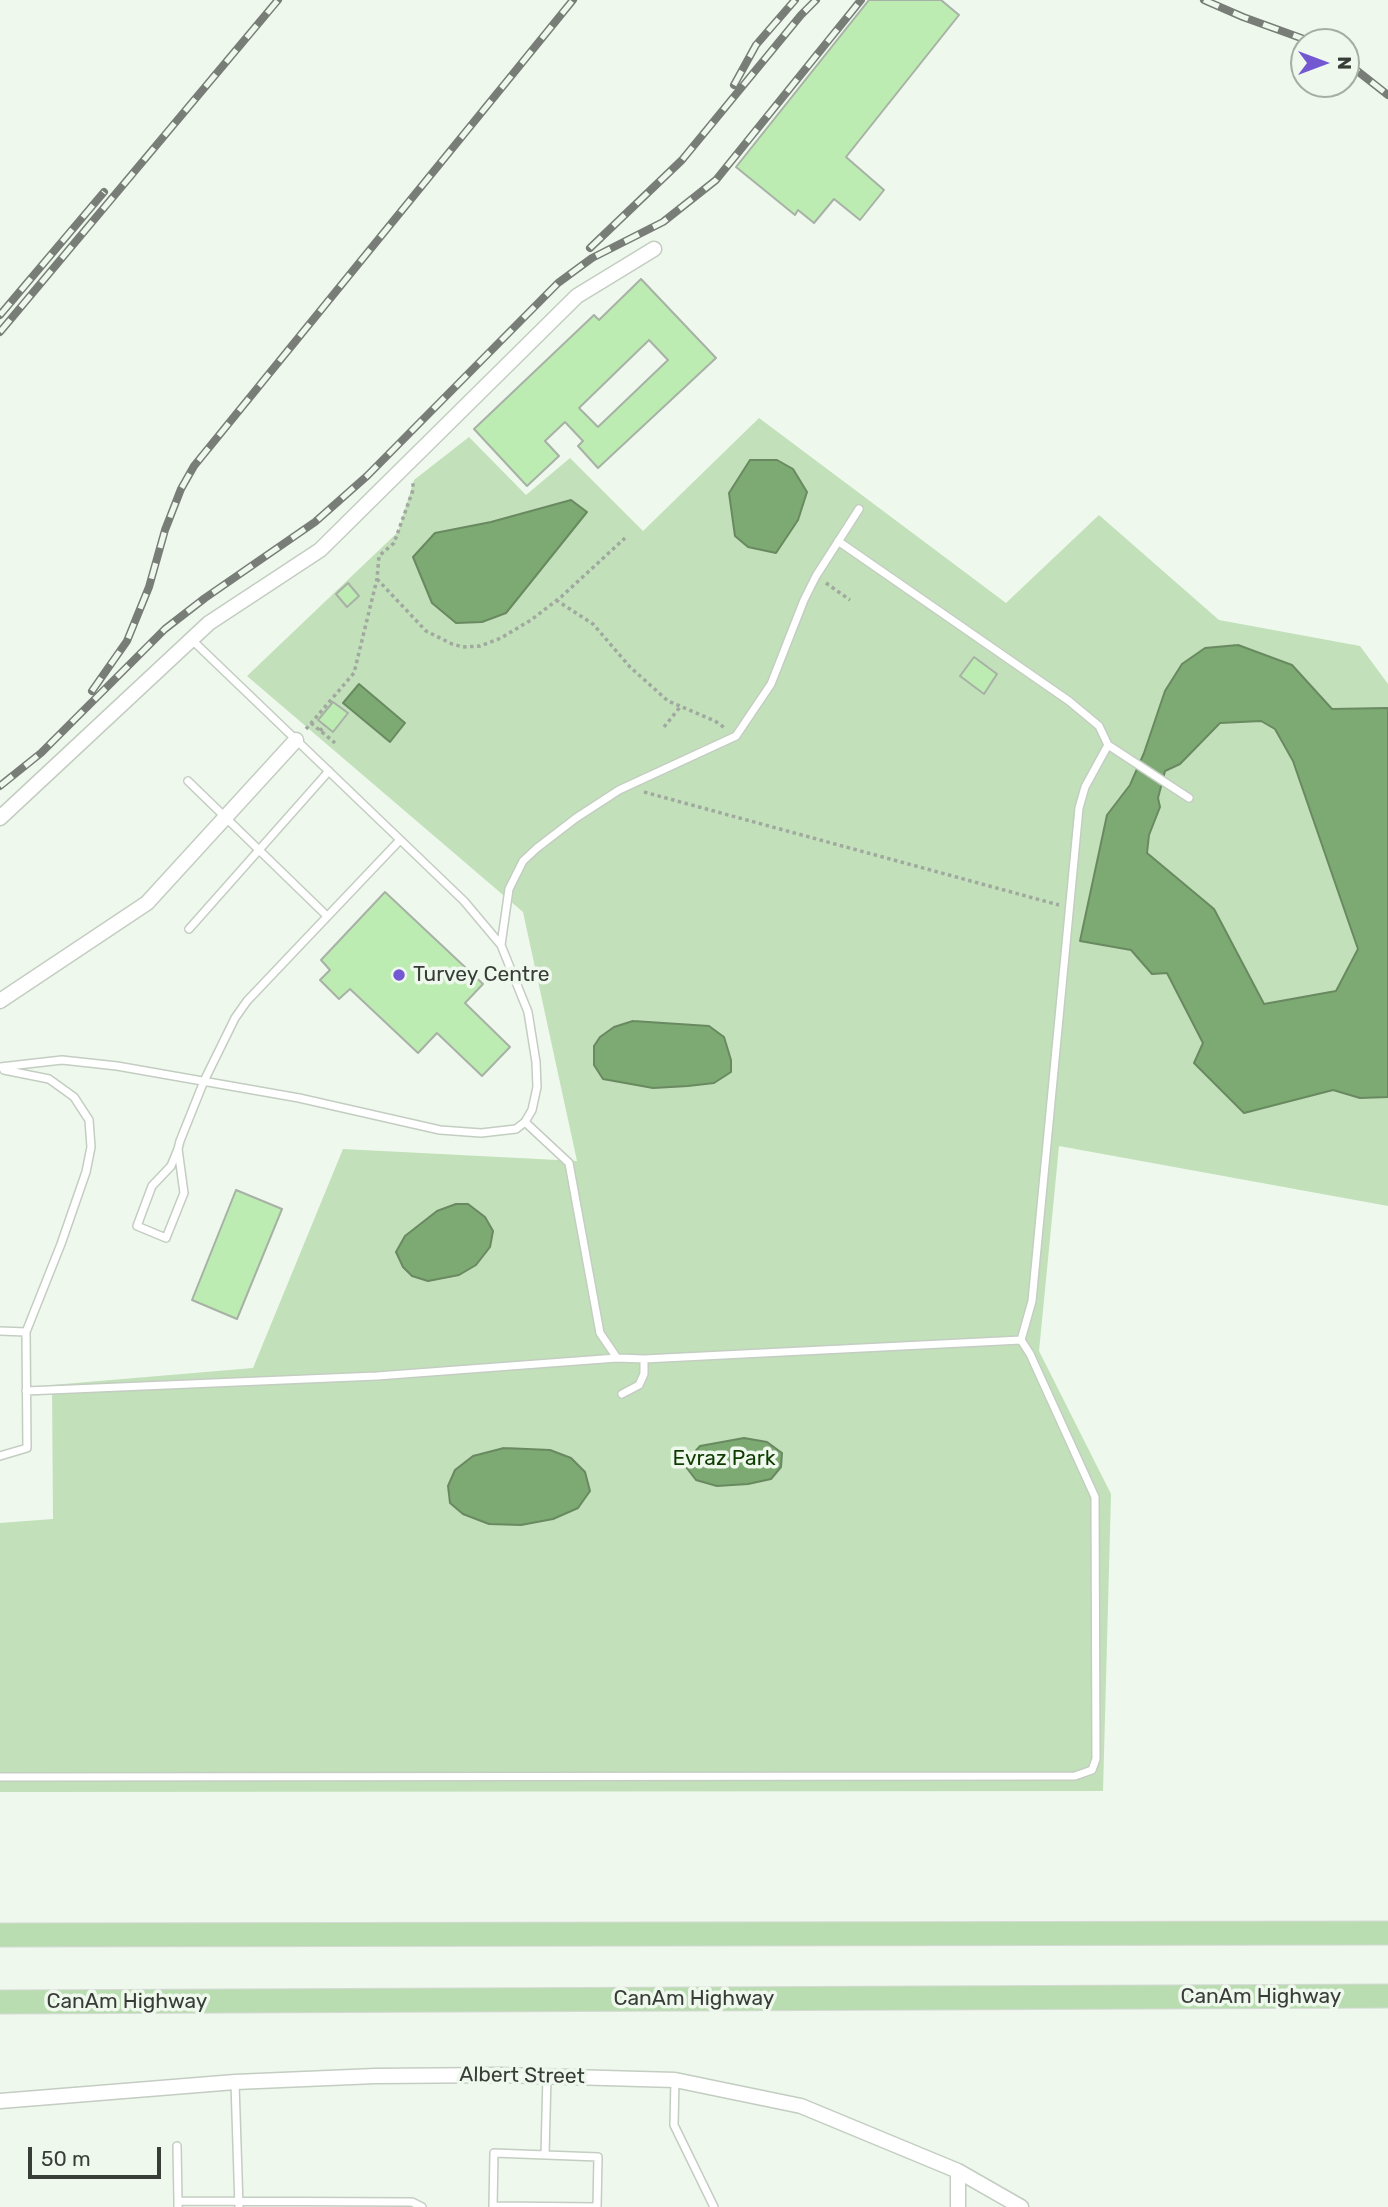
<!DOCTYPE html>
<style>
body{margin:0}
#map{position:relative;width:1388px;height:2207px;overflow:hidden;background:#eef8ec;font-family:Rubik,sans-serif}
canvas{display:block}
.north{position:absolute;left:1290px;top:28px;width:70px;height:70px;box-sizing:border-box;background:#eef8ec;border:2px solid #a6ada4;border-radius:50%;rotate:90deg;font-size:19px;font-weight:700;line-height:28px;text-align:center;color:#393d38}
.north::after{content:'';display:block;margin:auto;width:24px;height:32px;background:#7458d2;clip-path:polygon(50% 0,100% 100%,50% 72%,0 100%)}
.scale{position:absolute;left:28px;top:2147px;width:133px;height:32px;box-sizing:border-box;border:4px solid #393d38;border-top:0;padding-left:9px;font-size:21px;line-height:24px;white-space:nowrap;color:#393d38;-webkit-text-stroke:5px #eef8ec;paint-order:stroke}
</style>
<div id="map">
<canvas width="1388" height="2207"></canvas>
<div class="north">N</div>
<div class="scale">50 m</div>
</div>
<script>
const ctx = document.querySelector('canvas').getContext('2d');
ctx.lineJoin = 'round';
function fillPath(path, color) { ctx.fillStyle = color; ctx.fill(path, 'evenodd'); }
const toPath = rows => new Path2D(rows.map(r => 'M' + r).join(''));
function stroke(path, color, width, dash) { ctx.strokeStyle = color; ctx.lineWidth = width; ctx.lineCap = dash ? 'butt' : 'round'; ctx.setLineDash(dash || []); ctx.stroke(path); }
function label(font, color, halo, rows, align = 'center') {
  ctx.font = font + ' Rubik,sans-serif'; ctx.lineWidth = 7; ctx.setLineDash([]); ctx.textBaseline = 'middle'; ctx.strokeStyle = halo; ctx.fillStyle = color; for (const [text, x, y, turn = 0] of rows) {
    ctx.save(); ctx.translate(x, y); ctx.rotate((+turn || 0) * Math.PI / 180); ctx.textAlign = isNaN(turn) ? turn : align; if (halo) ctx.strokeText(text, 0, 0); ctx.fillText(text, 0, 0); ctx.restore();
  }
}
fillPath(toPath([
 [759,418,1006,603,1099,515,1219,620,1360,646,1388,684,1388,1206,1059,1146,1039,1351,1111,1494,1103,1791,0,1792,0,1523,53,1519,52,1385,253,1368,343,1149,577,1161,523,912,247,676,398,532,414,480,469,437,526,495,570,458,643,531]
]), '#c2e0ba');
const water = toPath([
 [750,460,777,460,793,469,807,492,798,520,776,553,748,547,735,536,729,493,750,460],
 [571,500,587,512,506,613,482,622,456,623,432,603,413,557,435,533,491,522,571,500],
 [1238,645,1292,665,1332,709,1388,708,1388,1097,1360,1098,1333,1090,1244,1113,1194,1063,1203,1043,1167,973,1152,974,1131,950,1080,941,1107,815,1130,785,1144,753,1165,691,1182,664,1205,648,1238,645],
 [1261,721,1275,729,1293,761,1358,949,1336,991,1264,1004,1214,909,1147,853,1149,835,1160,807,1158,798,1165,771,1180,764,1220,723,1261,721],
 [359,684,405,723,390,742,343,703,359,684],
 [633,1021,709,1026,724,1037,731,1060,731,1072,714,1083,688,1086,653,1088,603,1079,594,1065,594,1046,600,1037,614,1027,633,1021],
 [456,1204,468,1204,485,1217,493,1231,490,1247,476,1265,459,1275,428,1281,412,1276,403,1267,396,1252,405,1236,437,1211,456,1204],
 [744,1438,767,1442,782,1453,781,1467,771,1479,748,1484,717,1486,696,1480,686,1467,691,1456,700,1446,744,1438],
 [504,1448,550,1450,571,1458,585,1472,590,1491,578,1508,553,1519,521,1525,489,1524,463,1514,450,1503,448,1486,455,1470,473,1456,504,1448]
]);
fillPath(water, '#7daa72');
stroke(water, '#698961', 2);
const building = toPath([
 [869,0,941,0,959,15,846,157,884,190,860,220,834,199,814,223,798,210,795,215,736,167,869,0],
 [641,279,716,358,598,468,578,446,583,441,565,422,545,441,559,456,527,486,474,429,594,315,599,320,641,279],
 [649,340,668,360,598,427,579,408,649,340],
 [348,583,359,596,347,607,336,594,348,583],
 [974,657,997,674,984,694,960,676,974,657],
 [333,702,348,713,333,732,318,720,333,702],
 [385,892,483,984,465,1003,510,1047,482,1076,437,1033,418,1053,350,989,339,999,320,980,330,970,321,960,385,892],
 [236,1190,282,1209,237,1319,192,1300,236,1190]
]);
fillPath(building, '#bcecb1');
stroke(building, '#a8b1a6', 2);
const lane = toPath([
 [838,541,1069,701,1099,726,1108,745,1189,798],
 [188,781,327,916],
 [189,929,329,771],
 [501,945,509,889,523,861,537,848,576,818,619,790,736,736,771,684,804,600,816,576,859,509],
 [0,1067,62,1060,117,1066,299,1098,440,1130,481,1133,516,1129,525,1122,532,1110,537,1087,536,1062,528,1012,501,945,464,901,191,639],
 [525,1122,569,1163,600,1333,617,1358,644,1359,1021,1340],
 [178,1149,171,1166,152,1186,137,1226,166,1238,184,1193,178,1149,180,1141,204,1081,235,1018,247,1001,400,840],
 [0,1331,26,1332,61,1244,86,1172,91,1147,89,1120,74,1097,49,1079,4,1070],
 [26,1391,377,1376,617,1358],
 [622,1394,639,1385,644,1374,644,1359],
 [0,1456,27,1448,26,1332],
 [0,1777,1075,1776,1092,1770,1096,1759,1095,1497,1030,1354,1021,1340,1032,1301,1079,808,1085,787,1108,745],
 [675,2080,674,2125,714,2207],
 [235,2083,239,2207],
 [177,2146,178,2201],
 [545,2155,547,2076],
 [493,2206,597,2207],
 [178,2207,178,2201,412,2202,422,2207],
 [493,2207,494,2153,598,2157,597,2207]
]);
const street = toPath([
 [0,818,209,623,320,550,577,296,654,249],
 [0,1001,147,903,296,740],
 [0,2101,235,2082,375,2076,500,2075,675,2080,801,2106,958,2171,1021,2207],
 [958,2171,958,2207]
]);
const primary = toPath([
 [0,1935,1388,1933],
 [0,2002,1388,1996]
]);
stroke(lane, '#c4cdc2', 10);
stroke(street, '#c4cdc2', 17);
stroke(primary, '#d7d8d7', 25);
stroke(toPath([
 [377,579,426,631,452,644,463,647,480,646,501,638,531,620,561,597,625,538],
 [826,583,850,600],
 [556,600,593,624,630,667,668,701,715,721,725,728],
 [311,723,335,743],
 [664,727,680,707],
 [306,729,354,673,377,579,379,556,394,543,413,490,413,481],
 [320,731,325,725],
 [644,792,1059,905]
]), '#a0a89f', 3.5, [3.5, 3.5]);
stroke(lane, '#fff', 7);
stroke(street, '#fff', 14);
stroke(primary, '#b9ddb0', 23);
const rail = toPath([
 [1204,0,1243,17,1312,42],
 [1346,62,1388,95],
 [734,85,756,45,795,0],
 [590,248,682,160,801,15,816,0],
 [0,315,104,192],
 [0,332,278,0],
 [92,691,127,641,149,587,165,530,181,489,194,466,573,0],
 [0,786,41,753,165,629,205,598,315,522,367,476,558,283,592,258,663,222,716,180,861,0]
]);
stroke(rail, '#787e77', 8);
stroke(rail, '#eef8ec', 5, [16]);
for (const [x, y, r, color] of [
 [399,975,7,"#7458d2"]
]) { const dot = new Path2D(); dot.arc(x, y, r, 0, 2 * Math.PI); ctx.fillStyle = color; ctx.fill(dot); stroke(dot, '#eef8ec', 2.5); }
label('21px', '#393d38', '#eef8ec', [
 ["Turvey Centre",413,975]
], 'left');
label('21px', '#0f3c02', '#eef8ec', [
 ["Evraz Park",724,1459]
]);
label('21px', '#393d38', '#eef8ec', [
 ["CanAm Highway",1261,1997],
 ["CanAm Highway",694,1999],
 ["CanAm Highway",127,2002],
 ["Albert Street",522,2076,1]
]);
</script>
